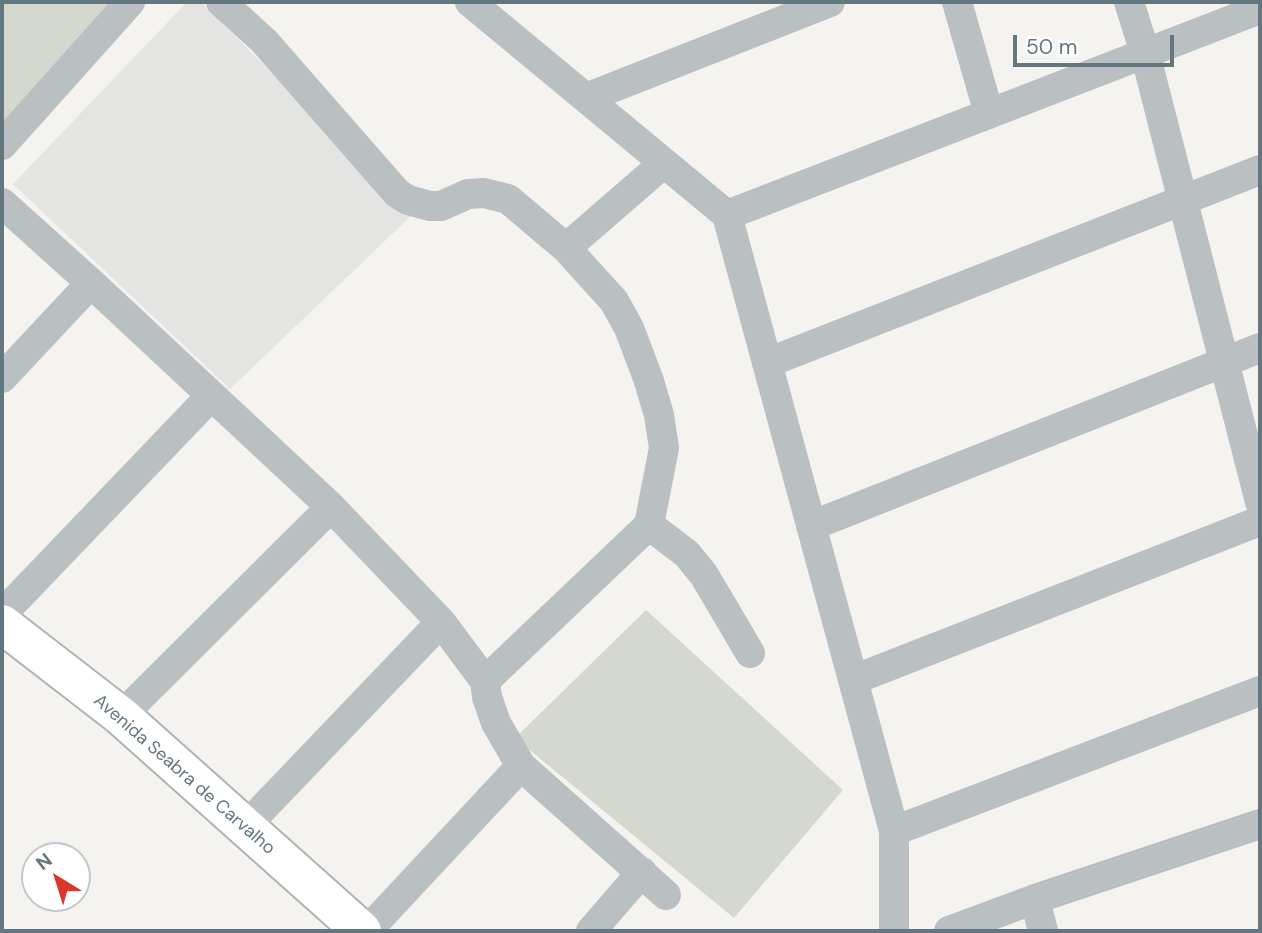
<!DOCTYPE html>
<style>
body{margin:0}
#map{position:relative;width:1262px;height:933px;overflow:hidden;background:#f4f3ef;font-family:"DM Sans",sans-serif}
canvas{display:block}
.frame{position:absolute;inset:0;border:4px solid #64777f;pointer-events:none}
.north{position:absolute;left:21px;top:842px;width:70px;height:70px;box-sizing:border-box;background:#fff;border:2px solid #c1c9cc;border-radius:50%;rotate:322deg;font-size:19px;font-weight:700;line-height:28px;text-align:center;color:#64777f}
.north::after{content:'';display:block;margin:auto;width:24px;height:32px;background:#db3728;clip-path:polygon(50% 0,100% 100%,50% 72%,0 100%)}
.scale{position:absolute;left:1013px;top:35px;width:161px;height:32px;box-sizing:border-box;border:4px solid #64777f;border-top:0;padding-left:9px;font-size:21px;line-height:24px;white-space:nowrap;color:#64777f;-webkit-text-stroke:5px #fff;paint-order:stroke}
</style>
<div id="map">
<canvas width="1262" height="933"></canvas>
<div class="frame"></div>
<div class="north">N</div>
<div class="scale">50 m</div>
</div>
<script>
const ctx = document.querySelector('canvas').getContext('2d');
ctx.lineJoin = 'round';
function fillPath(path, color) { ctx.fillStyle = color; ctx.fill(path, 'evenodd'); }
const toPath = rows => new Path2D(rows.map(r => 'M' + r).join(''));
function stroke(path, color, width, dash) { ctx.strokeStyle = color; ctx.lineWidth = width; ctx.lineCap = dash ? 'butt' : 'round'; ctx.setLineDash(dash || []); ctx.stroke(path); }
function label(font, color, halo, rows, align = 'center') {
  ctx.font = font + ' "DM Sans",sans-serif'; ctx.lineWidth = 7; ctx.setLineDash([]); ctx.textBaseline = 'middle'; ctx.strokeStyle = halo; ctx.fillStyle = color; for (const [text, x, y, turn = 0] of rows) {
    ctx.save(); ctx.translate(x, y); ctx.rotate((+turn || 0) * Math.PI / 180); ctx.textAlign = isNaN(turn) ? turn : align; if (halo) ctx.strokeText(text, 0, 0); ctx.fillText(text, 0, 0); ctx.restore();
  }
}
fillPath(toPath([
 [187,2,201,2,413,214,230,389,13,184]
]), '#e4e4e3');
fillPath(toPath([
 [2,2,121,2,2,132],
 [646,610,843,790,734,918,515,738]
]), '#d4d8cf');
const major = toPath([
 [2,624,121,716,362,931]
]);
stroke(major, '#aeb3b6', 42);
stroke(toPath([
 [221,2,264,41,397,193,408,200,430,206,441,206,468,194,484,193,508,199,566,248,614,301,629,328,649,381,659,415,664,448,649,525,687,554,704,575,750,653],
 [470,2,727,215,894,831,894,931],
 [957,2,989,114],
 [1129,2,1145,53,1260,502],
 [586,98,830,2],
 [2,145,130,2],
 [2,203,91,283,331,507,441,622,485,681,487,697,496,723,521,766,666,895],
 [727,215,1260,9],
 [566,248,664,163],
 [767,363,1260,170],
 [2,378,91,283],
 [811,526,1260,348],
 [2,614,211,396],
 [853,680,1260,521],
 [485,681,649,525],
 [121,716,331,507],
 [244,828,441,622],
 [894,831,1260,691],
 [1035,899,1043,931],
 [367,931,521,766],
 [591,931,642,872],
 [949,931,1035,899,1260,824]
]), '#babfc1', 30);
stroke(major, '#fff', 38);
label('18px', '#64777f', '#fff', [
 ["Avenida Seabra de Carvalho",184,775,41]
]);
</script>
